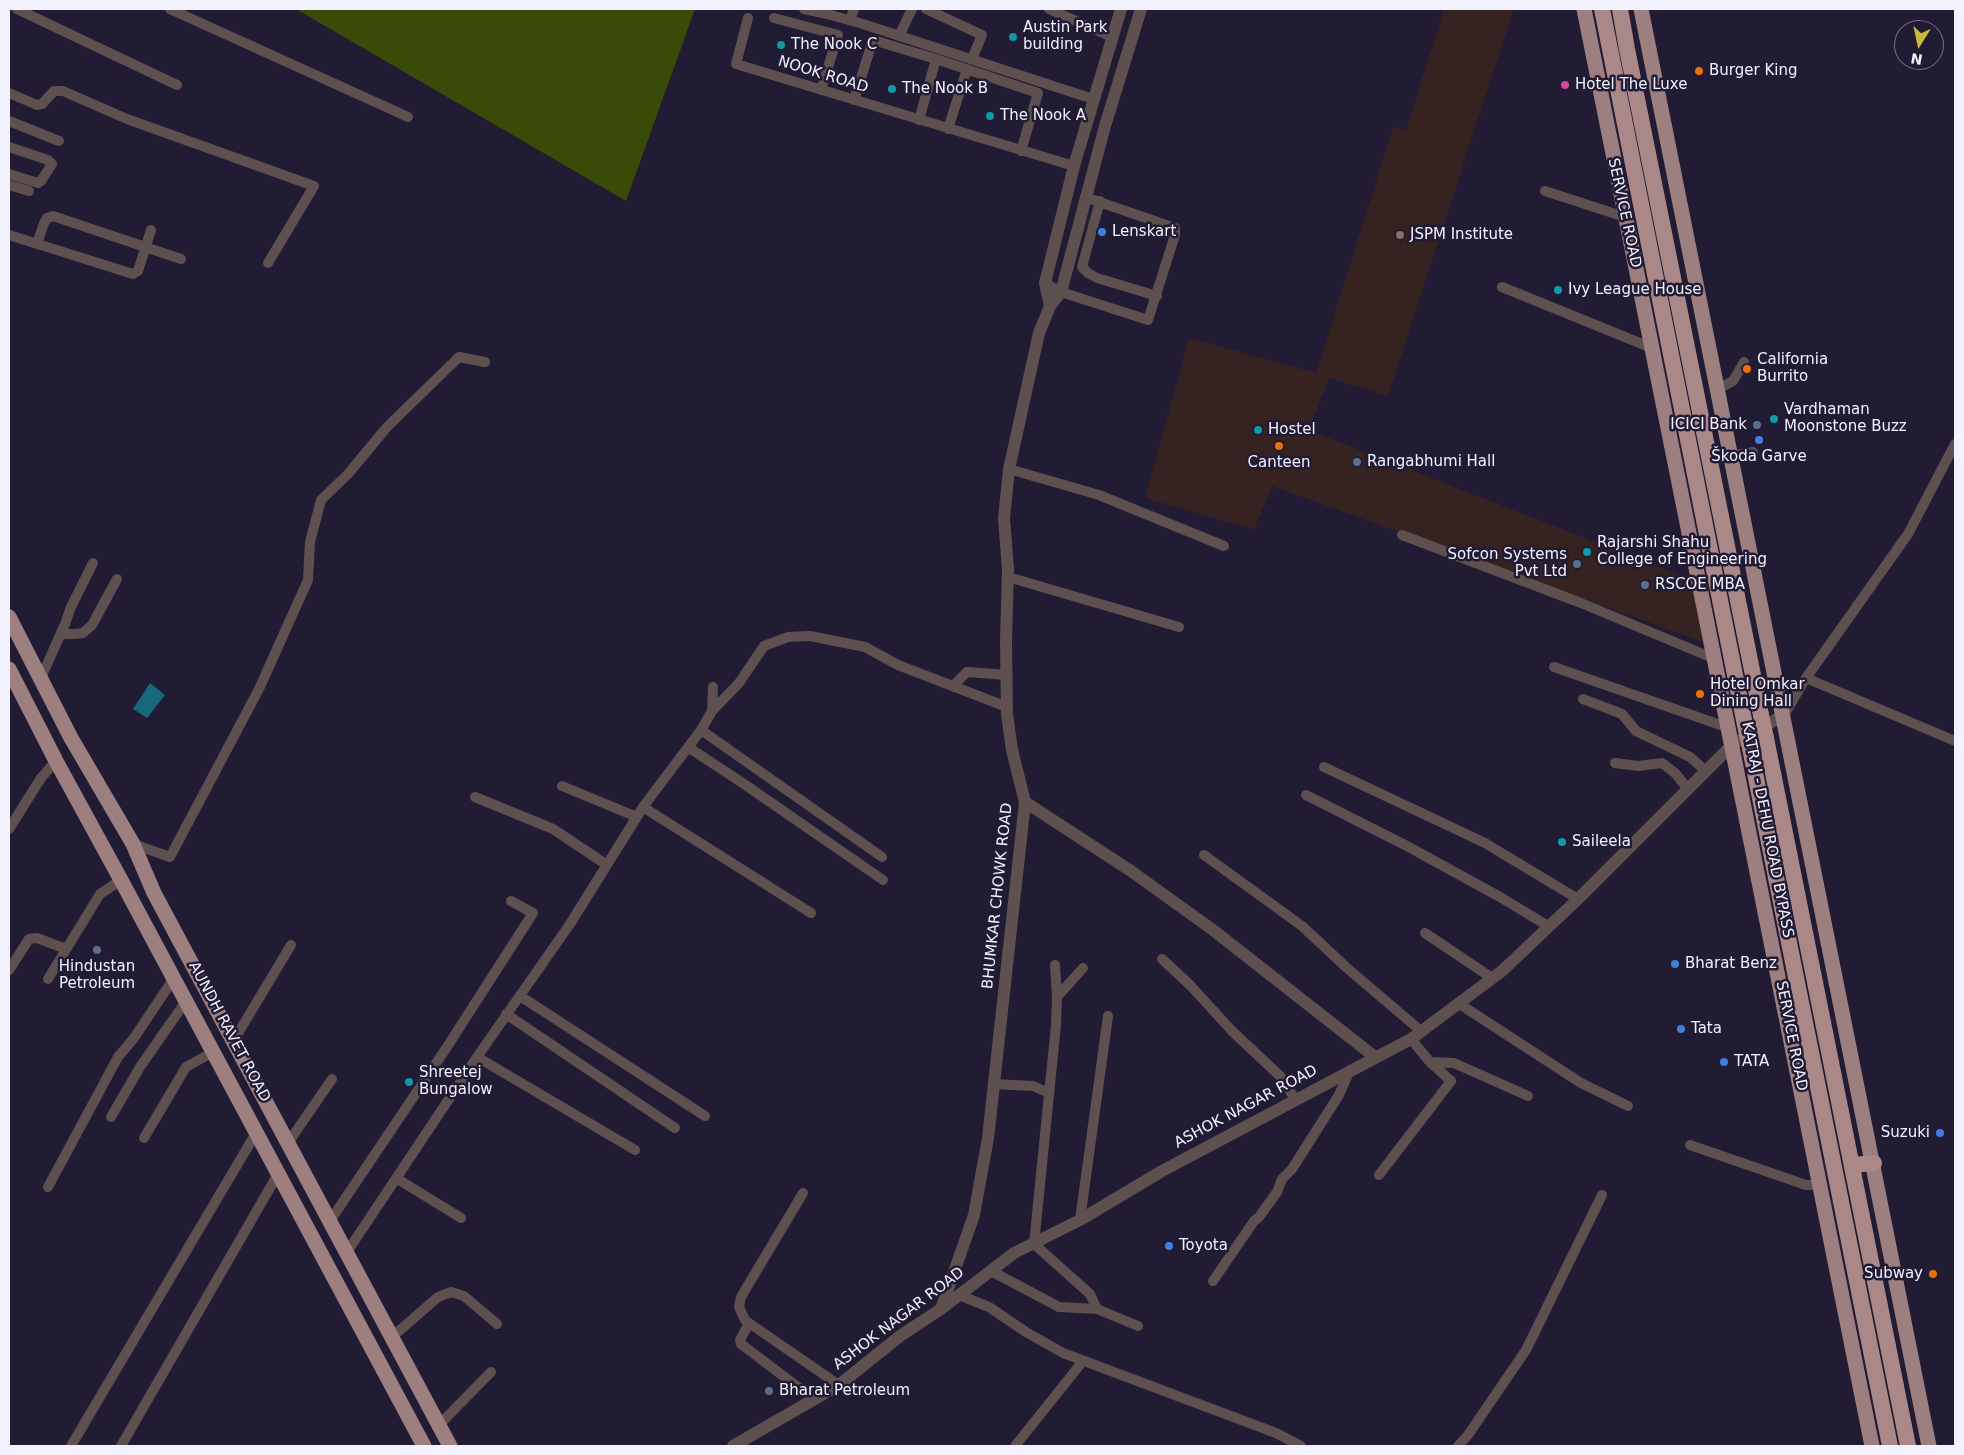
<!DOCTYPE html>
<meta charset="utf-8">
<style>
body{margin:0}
#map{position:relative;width:1964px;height:1455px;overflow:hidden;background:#211c34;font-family:"DejaVu Sans",sans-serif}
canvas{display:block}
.frame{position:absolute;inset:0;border:10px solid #f2f1fe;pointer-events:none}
.north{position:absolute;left:1894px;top:20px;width:50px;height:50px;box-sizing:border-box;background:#211c34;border:1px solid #757185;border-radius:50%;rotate:190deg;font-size:14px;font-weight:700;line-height:20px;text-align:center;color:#f2f1fe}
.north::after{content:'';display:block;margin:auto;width:18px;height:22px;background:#cbb939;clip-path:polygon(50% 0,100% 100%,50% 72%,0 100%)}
</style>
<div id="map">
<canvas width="1964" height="1455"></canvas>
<div class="frame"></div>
<div class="north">N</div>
</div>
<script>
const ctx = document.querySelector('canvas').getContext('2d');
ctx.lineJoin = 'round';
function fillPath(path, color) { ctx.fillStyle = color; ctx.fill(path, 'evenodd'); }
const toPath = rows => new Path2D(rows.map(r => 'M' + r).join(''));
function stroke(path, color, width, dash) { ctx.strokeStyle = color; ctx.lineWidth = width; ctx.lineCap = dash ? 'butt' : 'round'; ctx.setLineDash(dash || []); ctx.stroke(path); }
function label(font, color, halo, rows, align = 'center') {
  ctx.font = font + ' "DejaVu Sans",sans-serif'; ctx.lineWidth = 5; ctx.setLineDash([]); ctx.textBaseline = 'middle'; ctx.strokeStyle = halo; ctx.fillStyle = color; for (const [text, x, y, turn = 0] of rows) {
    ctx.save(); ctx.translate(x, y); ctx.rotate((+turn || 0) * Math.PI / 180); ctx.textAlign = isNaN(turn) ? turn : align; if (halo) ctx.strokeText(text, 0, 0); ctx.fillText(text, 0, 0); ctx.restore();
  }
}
fillPath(toPath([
 [1444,9,1514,9,1388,396,1329,378,1309,430,1692,580,1706,643,1272,486,1254,530,1145,498,1189,338,1316,373,1393,127,1406,130]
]), '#352221');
fillPath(toPath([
 [296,9,695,9,626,201]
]), '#3a4a07');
fillPath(toPath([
 [150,683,165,695,147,718,133,709]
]), '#156978');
stroke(toPath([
 [17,9,177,85],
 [170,9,408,117],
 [804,9,827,14,828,9],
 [926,9,982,35,972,59],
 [1049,9,1112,37],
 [827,14,863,24,1093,99],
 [748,18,736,64,1074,166],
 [774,18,838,35,821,90],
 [850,20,854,9],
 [899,36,912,9],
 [9,93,37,105,42,104,54,91,63,91,127,119,314,186,268,263],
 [854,100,873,40,936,59,1038,93,1021,151],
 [919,120,936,59],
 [9,121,59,141],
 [948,129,967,69],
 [9,147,48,160,52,164,41,181,38,183,9,174],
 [9,185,29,191],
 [1545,191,1625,217],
 [1100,201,1082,267,1088,273,1097,278,1157,296],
 [9,235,133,274,138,271,151,230],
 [37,244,44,223,47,218,53,216,181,259],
 [1045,283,1061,292,1148,320,1175,235,1175,228,1085,197],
 [1502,287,1652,348],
 [1718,389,1733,381,1744,362],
 [1731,456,1753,452],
 [1009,469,1099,495,1224,546],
 [1402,535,1581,603,1715,659],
 [1008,577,1179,627],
 [61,634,75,634,83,633,92,625,117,579],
 [1554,667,1729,728],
 [1806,678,1955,741],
 [40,680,65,624,71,607,93,563],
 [953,686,967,672,1007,675],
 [1583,699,1622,714,1636,731,1690,757,1706,771],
 [712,711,739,683,764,646,788,637,810,636,865,647,898,665,1007,707],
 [1784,715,1806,678,1908,534,1955,444],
 [701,730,882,857],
 [688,747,747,786,883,880],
 [1615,763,1638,766,1662,763,1675,773,1688,789],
 [1324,767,1485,843,1578,899],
 [562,786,637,817],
 [1306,795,1407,846,1500,897,1548,926],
 [475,797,553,829,607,865],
 [643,807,811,913],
 [9,829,41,778,56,761],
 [133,844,170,857,259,689,308,580,310,542,321,500,348,474,387,427,459,357,485,362],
 [1204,855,1302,926,1347,968,1421,1031],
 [1425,933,1492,978],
 [1162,959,1190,985,1232,1031,1281,1077,1295,1099],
 [1055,965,1057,997,1056,1025,1034,1244,1090,1294,1097,1309,1138,1326],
 [9,970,29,939,37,938,66,949],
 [48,979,100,894,121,880],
 [520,996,705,1116],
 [1057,997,1083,968],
 [1458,1003,1581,1083,1628,1106],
 [506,1014,675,1128],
 [1411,1039,1430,1062,1454,1063,1528,1096],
 [234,1040,291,945],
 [477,1057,635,1150],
 [994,1084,1033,1086,1049,1093],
 [111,1117,140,1067,186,1001],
 [144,1138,186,1067,213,1052],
 [288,1143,332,1079],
 [1690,1145,1806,1185,1821,1185],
 [1379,1175,1451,1081,1430,1062],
 [396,1178,461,1218],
 [48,1187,118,1057,134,1038,174,978],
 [803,1193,741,1297,739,1307,745,1320,749,1323,839,1385],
 [1080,1220,1108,1016],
 [330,1221,447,1047,533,913,511,901],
 [347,1252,477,1057,570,924,643,807,701,730,712,711,713,687],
 [991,1271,1059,1307,1097,1309],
 [1213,1281,1254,1221,1259,1217,1277,1192,1282,1179,1292,1169,1339,1095,1350,1070],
 [959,1295,989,1307,1026,1332,1063,1353,1276,1433,1301,1446],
 [749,1323,740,1340,741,1344,815,1400],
 [392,1337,438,1297,451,1292,464,1296,497,1324],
 [439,1425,491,1372],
 [71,1446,256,1133],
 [121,1446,278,1174],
 [1015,1446,1083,1361],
 [1458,1446,1468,1435,1526,1350,1602,1195]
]), '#5f5050', 10);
stroke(toPath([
 [1050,306,1045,283,1074,166,1121,9],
 [1025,802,1131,871,1213,930,1375,1057],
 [941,1309,974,1215,988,1138,1025,802,1012,750,1007,714,1006,641,1008,569,1004,518,1009,469,1039,333,1050,306,1061,292,1105,126,1141,9],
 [733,1446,839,1385,900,1336,941,1309,1014,1253,1080,1220,1162,1171,1411,1039,1502,971,1578,899,1733,744,1784,715]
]), '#5f5050', 12);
stroke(toPath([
 [1584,9,1872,1446],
 [1641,9,1929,1446],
 [9,617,71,738,133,844,154,893,450,1446],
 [9,669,56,761,121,880,424,1446]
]), '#9d7f7f', 15);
stroke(toPath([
 [1602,9,1745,725],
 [1620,9,1627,49,1761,715],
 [1766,738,1908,1446],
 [1750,748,1890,1446],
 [1852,1165,1874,1163]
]), '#a88', 16);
stroke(toPath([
 [1761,715,1766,738],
 [1745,725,1750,748]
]), '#a88', 16);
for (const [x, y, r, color] of [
 [1013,37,5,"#0f9aa8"],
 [781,45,5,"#0f9aa8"],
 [1699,71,5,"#e8710a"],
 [1565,85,5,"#d1479c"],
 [892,89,5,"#0f9aa8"],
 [990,116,5,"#0f9aa8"],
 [1102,232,5,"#3f7fe0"],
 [1400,235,5,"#8d6e63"],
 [1558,290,5,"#0f9aa8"],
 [1747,369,5,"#e8710a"],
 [1774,419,5,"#0f9aa8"],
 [1757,425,5,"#5c6f8a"],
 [1258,430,5,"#0f9aa8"],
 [1759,440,5,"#3f7fe0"],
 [1279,446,5,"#e8710a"],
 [1357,462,5,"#5c6f8a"],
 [1587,552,5,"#0f9aa8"],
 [1577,564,5,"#5c6f8a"],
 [1645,585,5,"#5c6f8a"],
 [1700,694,5,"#e8710a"],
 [1562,842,5,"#0f9aa8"],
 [97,950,5,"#5c6f8a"],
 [1675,964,5,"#3f7fe0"],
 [1681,1029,5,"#3f7fe0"],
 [1724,1062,5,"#3f7fe0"],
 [409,1082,5,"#0f9aa8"],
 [1940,1133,5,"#3f7fe0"],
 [1169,1246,5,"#3f7fe0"],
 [1933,1274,5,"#e8710a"],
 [769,1391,5,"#5c6f8a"]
]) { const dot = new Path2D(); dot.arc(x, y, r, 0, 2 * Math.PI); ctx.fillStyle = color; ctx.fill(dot); stroke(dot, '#211c34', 2); }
label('15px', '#f2f1fe', '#211c34', [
 ["Austin Park",1023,28],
 ["building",1023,45],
 ["The Nook C",791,45],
 ["Burger King",1709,71],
 ["Hotel The Luxe",1575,85],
 ["The Nook B",902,89],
 ["The Nook A",1000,116],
 ["Lenskart",1112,232],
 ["JSPM Institute",1410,235],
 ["Ivy League House",1568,290],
 ["California",1757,360],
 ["Burrito",1757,377],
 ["Vardhaman",1784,410],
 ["Moonstone Buzz",1784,427],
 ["ICICI Bank",1747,425,"right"],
 ["Hostel",1268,430],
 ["Škoda Garve",1759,457,"center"],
 ["Rangabhumi Hall",1367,462],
 ["Canteen",1279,463,"center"],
 ["Rajarshi Shahu",1597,543],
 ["College of Engineering",1597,560],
 ["Sofcon Systems",1567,555,"right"],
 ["Pvt Ltd",1567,572,"right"],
 ["RSCOE MBA",1655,585],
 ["Hotel Omkar",1710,685],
 ["Dining Hall",1710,702],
 ["Saileela",1572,842],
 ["Bharat Benz",1685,964],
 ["Hindustan",97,967,"center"],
 ["Petroleum",97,984,"center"],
 ["Tata",1691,1029],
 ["TATA",1734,1062],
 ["Shreetej",419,1073],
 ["Bungalow",419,1090],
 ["Suzuki",1930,1133,"right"],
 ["Toyota",1179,1246],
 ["Subway",1923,1274,"right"],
 ["Bharat Petroleum",779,1391]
], 'left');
label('15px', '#f2f1fe', '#211c34', [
 ["NOOK ROAD",823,75,17],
 ["SERVICE ROAD",1624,213,78],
 ["KATRAJ - DEHU ROAD BYPASS",1767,830,79],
 ["BHUMKAR CHOWK ROAD",998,896,-84],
 ["AUNDH RAVET ROAD",229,1032,62],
 ["SERVICE ROAD",1791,1036,79],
 ["ASHOK NAGAR ROAD",1246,1107,-28],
 ["ASHOK NAGAR ROAD",899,1319,-37]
]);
</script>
